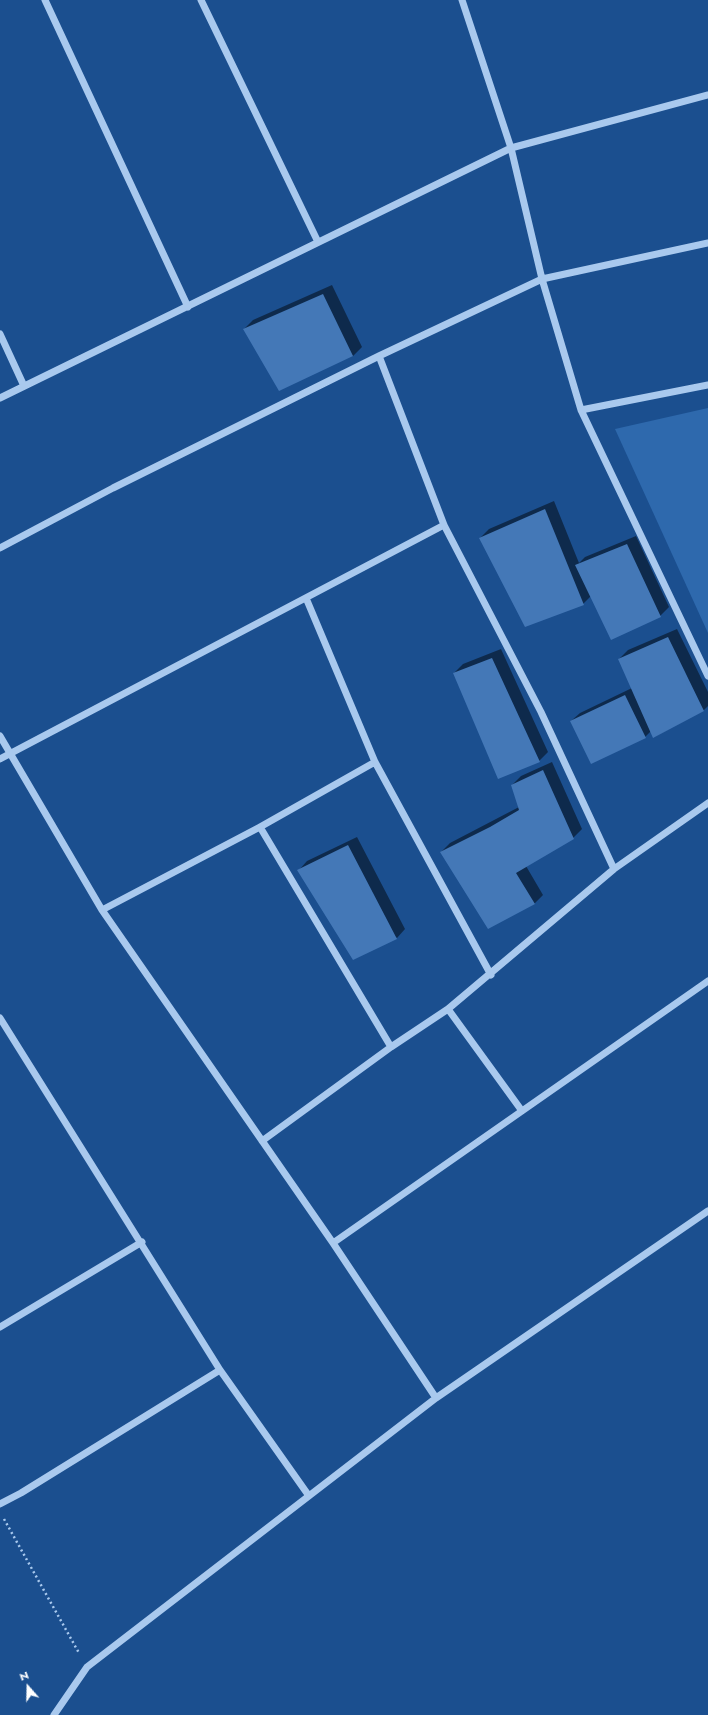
<!DOCTYPE html>
<style>
body{margin:0}
#map{position:relative;width:708px;height:1715px;overflow:hidden;background:#1b4f8f;font-family:Jost,sans-serif}
canvas{display:block}
.north{position:absolute;left:8px;top:1667px;width:40px;height:40px;-webkit-text-stroke:3px #1b4f8f;paint-order:stroke;rotate:340deg;font-size:11px;font-weight:700;line-height:16px;text-align:center;color:#fff}
.north::after{content:'';display:block;margin:auto;width:14px;height:18px;background:#fff;clip-path:polygon(50% 0,100% 100%,50% 72%,0 100%)}
</style>
<div id="map">
<canvas width="708" height="1715"></canvas>
<div class="north">N</div>
</div>
<script>
const ctx = document.querySelector('canvas').getContext('2d');
ctx.lineJoin = 'round';
function fillPath(path, color) { ctx.fillStyle = color; ctx.fill(path, 'evenodd'); }
const toPath = rows => new Path2D(rows.map(r => 'M' + r).join(''));
function stroke(path, color, width, dash) { ctx.strokeStyle = color; ctx.lineWidth = width; ctx.lineCap = dash ? 'butt' : 'round'; ctx.setLineDash(dash || []); ctx.stroke(path); }
fillPath(toPath([
 [708,408,708,633,615,429]
]), '#2e69ad');
fillPath(toPath([
 [332,285,362,347,353,356,244,329,253,320],
 [554,501,579,563,585,557,636,536,669,607,660,616,591,596,583,604,480,538,489,529],
 [677,629,708,692,708,706,704,710,654,737,651,731,645,737,571,721,580,713,632,688,619,659,628,650],
 [501,649,548,752,539,761,454,673,463,664],
 [552,762,582,829,573,838,526,866,543,895,534,904,441,852,450,843,519,807,512,785,521,776],
 [357,837,405,929,397,938,299,870,307,861]
]), '#0007');
fillPath(toPath([
 [323,294,353,356,279,391,243,329],
 [545,509,584,605,525,627,479,538],
 [627,544,661,617,611,640,575,565],
 [668,637,704,711,653,738,618,659],
 [492,658,540,762,498,779,453,673],
 [625,695,646,738,591,764,570,721],
 [543,770,574,839,516,873,535,904,488,929,440,852,490,827,519,810,511,785],
 [348,845,397,939,353,960,297,870]
]), '#4478b7');
stroke(toPath([
 [4,1519,79,1653]
]), '#a9c9ee', 2.5, [2, 3]);
stroke(toPath([
 [45,0,188,307],
 [201,0,318,242],
 [462,0,511,148,542,279,581,410,708,676],
 [0,334,24,386],
 [379,356,444,525,541,712,614,869],
 [0,398,511,148,708,95],
 [581,410,708,385],
 [0,548,113,488,379,356,542,279,708,243],
 [306,598,375,762,491,975],
 [0,736,102,910,333,1243,436,1398],
 [0,759,444,525],
 [260,827,391,1047],
 [102,910,260,827,375,762],
 [448,1009,522,1111],
 [0,1018,220,1370,309,1496],
 [262,1141,391,1047,448,1009,614,869,708,803],
 [333,1243,708,981],
 [0,1327,142,1242],
 [0,1504,21,1493,220,1370],
 [54,1715,87,1667,436,1398,708,1211]
]), '#a9c9ee', 7);
</script>
